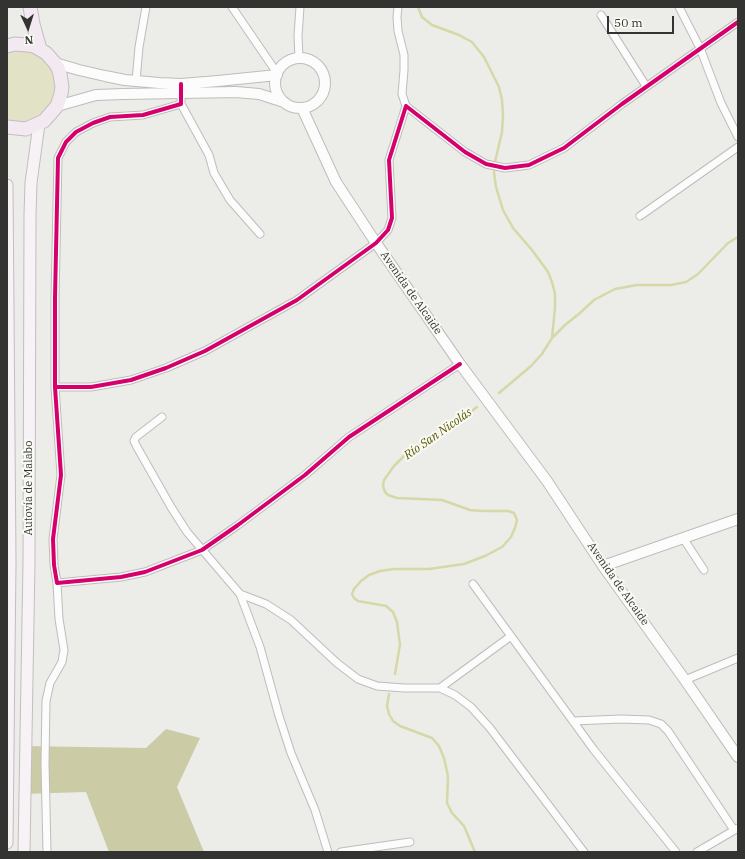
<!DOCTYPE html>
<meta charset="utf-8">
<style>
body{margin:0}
#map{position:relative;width:745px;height:859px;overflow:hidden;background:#ecece9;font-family:"IBM Plex Serif",serif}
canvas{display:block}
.frame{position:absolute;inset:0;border:8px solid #333331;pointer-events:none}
.north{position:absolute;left:8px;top:8px;width:40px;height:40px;-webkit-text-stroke:3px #fafaf5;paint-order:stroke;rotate:176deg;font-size:11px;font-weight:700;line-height:16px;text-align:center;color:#333331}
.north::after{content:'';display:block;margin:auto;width:14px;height:18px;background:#333331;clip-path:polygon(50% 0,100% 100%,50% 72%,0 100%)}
.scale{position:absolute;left:607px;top:16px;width:67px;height:18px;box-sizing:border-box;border:2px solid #333331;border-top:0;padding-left:5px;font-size:12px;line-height:14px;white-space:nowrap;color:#333331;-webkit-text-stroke:3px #fafaf5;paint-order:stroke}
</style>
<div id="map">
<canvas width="745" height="859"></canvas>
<div class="frame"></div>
<div class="north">N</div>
<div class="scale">50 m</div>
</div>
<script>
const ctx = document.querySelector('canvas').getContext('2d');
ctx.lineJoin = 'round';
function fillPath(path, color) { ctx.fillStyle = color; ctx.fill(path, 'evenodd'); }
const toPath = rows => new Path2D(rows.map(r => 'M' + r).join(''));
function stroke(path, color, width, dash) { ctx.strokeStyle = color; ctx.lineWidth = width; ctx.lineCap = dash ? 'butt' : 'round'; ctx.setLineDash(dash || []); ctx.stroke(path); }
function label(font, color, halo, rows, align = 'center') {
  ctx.font = font + ' "IBM Plex Serif",serif'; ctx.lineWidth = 4; ctx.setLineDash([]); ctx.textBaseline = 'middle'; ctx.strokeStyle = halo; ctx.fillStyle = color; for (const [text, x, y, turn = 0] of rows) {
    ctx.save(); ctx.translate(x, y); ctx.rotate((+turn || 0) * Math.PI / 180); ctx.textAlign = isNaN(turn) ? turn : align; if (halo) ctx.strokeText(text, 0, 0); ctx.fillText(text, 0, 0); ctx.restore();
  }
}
fillPath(toPath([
 [22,49,37,53,54,70,57,93,46,113,25,124,7,122,7,51]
]), '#e1e2c6');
fillPath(toPath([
 [166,729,200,738,177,787,204,852,109,852,86,792,21,794,23,746,146,748]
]), '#cbcca5');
stroke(toPath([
 [418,7,422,17,432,25,459,35,472,42,484,57,499,87,502,100,503,115,502,132,495,162,494,173,496,187,503,210,513,228,532,250,548,272,552,282,555,294,555,308,552,338],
 [499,393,531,366,542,354,552,338,565,325,580,313,594,300,615,289,637,285,671,285,686,282,698,274,728,243,738,237],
 [395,674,400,645,397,622,393,612,386,606,358,601,354,598,352,594,354,589,361,581,369,575,380,571,394,569,429,569,464,564,485,556,502,547,511,537,515,528,517,520,514,513,508,511,483,511,470,510,442,500,397,498,388,495,385,492,383,486,384,480,394,466,411,449,435,439,477,407],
 [389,694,387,706,389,714,393,721,400,726,432,738,439,746,444,758,448,776,447,803,452,813,464,826,475,852]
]), '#d6d8a7', 2.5);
const street = toPath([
 [232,7,277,73],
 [398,7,397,17,398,31,404,55,404,70,402,94,406,106],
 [679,7,700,48,721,103,738,137],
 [601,15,646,86],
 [299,58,298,36,300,7],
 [136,81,139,47,146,7],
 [181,90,181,104,143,115,110,117,93,123,76,132,66,142,58,158,55,298,55,387,61,475,53,539,54,565,57,583,121,577,145,572,202,550,238,525,305,475,349,437,460,364],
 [181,104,209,155,214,173,230,200,260,234],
 [640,216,738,147],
 [55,387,91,387,131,380,166,368,205,351,297,300,376,243,388,230,392,218,389,160,406,106,465,152,486,164,505,168,529,165,564,148,622,104,738,22],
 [162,417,136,437,134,441,137,447,171,507,187,532,240,594,266,604,291,620,337,663,358,679,377,686,404,688,440,688,455,695,471,707,490,728,584,852],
 [683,538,704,570],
 [473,584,594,750,676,852],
 [240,594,260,647,279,716,291,753,315,810,328,852],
 [685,680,738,658],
 [440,688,511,636],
 [573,721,621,719,649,720,661,724,668,731,734,830],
 [47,852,45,763,46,701,50,683,62,662,64,650,59,619,57,583],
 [341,852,410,842],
 [697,852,738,828]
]);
const secondary = toPath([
 '275 83a25 25 0 1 1 50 0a25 25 0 1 1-50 0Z',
 [55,63,79,70,105,76,125,80,159,83,181,84,218,81,277,75],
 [57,106,96,95,123,94,236,92,259,94,284,102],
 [302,108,336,182,376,243,460,364,547,481,603,566,685,680,738,757],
 [603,566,738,519]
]);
const primary = toPath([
 [7,185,10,562,7,843],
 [24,852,29,562,30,215,31,183,39,124]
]);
const highway = toPath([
 [30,7,33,24,40,49],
 [7,46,15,44,28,45,34,46,46,53,55,63,58,68,60,74,62,87,61,94,57,106,44,121,26,129,7,127]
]);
stroke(street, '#bdbdbb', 9);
stroke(secondary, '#bdbdbb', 12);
stroke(primary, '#c5bcc1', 13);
stroke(highway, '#c5bcc1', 15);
stroke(street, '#fcfcfc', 7);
stroke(secondary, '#fcfcfc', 10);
stroke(primary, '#f6f2f5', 11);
stroke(highway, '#f3e9f0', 13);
stroke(toPath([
 [181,84,181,104,143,115,110,117,93,123,76,132,66,142,58,158,55,298,55,387,61,475,53,539,54,565,57,583,121,577,145,572,202,550,238,525,305,475,349,437,460,364],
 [55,387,91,387,131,380,166,368,205,351,297,300,376,243,388,230,392,218,389,160,406,106,465,152,486,164,505,168,529,165,564,148,622,104,738,22]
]), '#d6006c', 4);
label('11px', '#333331', '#fafaf5', [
 ["Avenida de Alcaide",411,293,55],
 ["Autovía de Malabo",29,488,-90],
 ["Avenida de Alcaide",618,584,55]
]);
label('italic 12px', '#585703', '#fafaf5', [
 ["Río San Nicolás",438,434,-35]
]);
</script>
